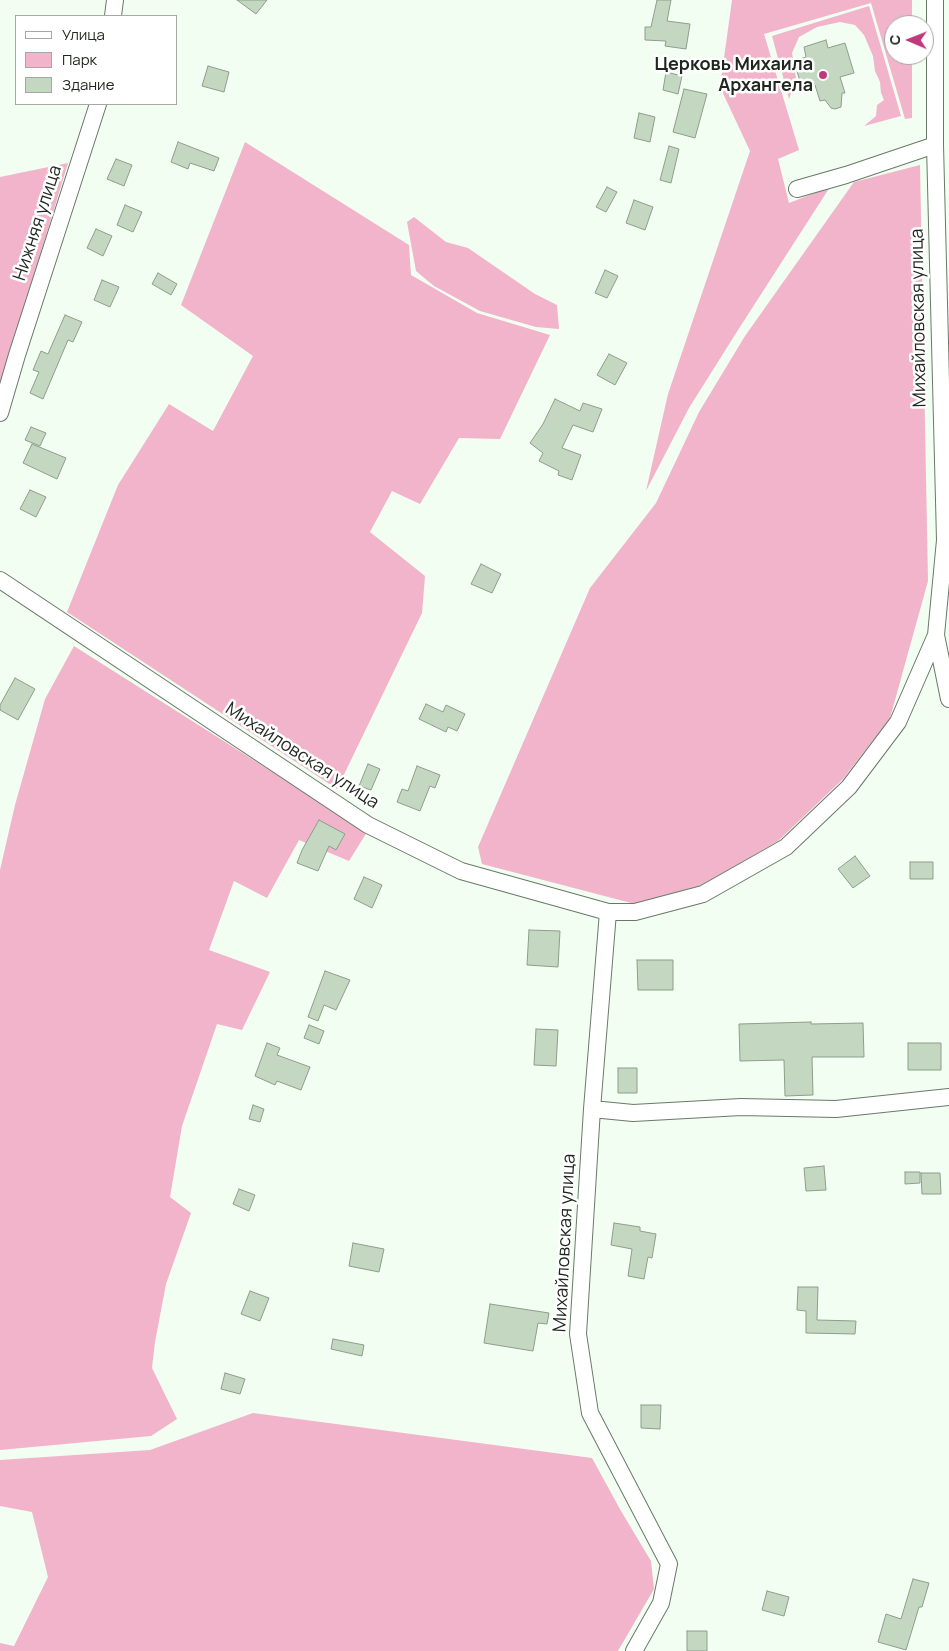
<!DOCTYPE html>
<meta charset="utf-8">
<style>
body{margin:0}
#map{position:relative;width:949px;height:1651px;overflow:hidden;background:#f2fef1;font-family:Manrope,sans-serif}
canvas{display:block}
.legend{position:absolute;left:15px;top:15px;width:162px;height:90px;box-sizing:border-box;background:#fff;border:1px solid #a5a8a5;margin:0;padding:6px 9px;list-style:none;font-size:15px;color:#1e261e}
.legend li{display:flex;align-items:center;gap:10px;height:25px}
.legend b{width:25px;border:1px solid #a5a8a5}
.north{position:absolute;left:884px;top:15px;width:50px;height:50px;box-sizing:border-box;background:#fff;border:1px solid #a5a8a5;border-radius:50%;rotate:271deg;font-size:14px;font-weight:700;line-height:20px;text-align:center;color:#1e261e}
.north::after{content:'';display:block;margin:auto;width:18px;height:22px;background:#bf397b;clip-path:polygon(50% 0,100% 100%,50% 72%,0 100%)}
</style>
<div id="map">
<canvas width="949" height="1651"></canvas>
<ul class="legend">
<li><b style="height:6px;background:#fff"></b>Улица</li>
<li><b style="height:14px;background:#f1b4cb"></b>Парк</li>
<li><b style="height:14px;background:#c3d7c1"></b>Здание</li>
</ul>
<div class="north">С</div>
</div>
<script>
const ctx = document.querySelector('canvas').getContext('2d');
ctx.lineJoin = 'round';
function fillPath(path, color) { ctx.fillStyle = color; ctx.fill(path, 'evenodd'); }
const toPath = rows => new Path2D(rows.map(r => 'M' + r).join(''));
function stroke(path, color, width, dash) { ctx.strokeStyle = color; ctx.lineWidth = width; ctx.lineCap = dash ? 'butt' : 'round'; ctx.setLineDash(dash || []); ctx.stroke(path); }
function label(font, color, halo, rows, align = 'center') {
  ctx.font = font + ' Manrope,sans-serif'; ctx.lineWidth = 5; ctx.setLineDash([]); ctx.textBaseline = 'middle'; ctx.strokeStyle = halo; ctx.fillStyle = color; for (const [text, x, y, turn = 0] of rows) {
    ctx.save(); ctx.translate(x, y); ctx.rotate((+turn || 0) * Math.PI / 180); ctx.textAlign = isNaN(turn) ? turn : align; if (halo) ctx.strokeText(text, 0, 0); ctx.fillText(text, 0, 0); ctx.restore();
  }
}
fillPath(toPath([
 [732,0,912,0,912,25,894,25,894,55,912,55,912,118,905,119,871,3,764,34,799,150,778,159,789,203,830,187,738,330,689,408,646,491,668,394,750,151,720,87],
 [869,6,901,116,864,126,876,116,877,105,884,100,881,93,880,82,875,71,873,56,864,35,855,25,840,22,817,27,799,37,792,53,796,78,789,99,772,36],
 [245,142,409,245,411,275,477,313,550,335,500,439,459,438,420,504,392,491,370,532,425,576,422,613,337,789,67,612,118,485,169,404,213,431,253,356,181,305],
 [68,163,10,355,0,390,0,177],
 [920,165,928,581,890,718,843,779,778,841,702,885,635,904,482,864,478,847,590,588,656,503,699,412,745,336,854,182],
 [414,217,446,242,468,248,535,294,557,305,559,329,536,327,480,311,434,286,416,271,407,222],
 [74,646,367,832,349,861,299,840,267,898,234,881,209,950,270,972,242,1030,217,1024,182,1126,170,1197,191,1213,166,1284,155,1342,152,1368,177,1419,151,1436,0,1450,0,870,15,805,45,699],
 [253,1413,592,1458,621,1511,651,1561,654,1589,618,1651,0,1651,0,1643,14,1646,48,1577,32,1512,0,1506,0,1460,150,1450]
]), '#f1b4cb');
const building = toPath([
 [237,0,267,0,256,14,237,0],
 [657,0,671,0,667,21,690,24,686,49,665,46,666,41,645,40,645,27,651,27,657,0],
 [826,40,828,48,845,43,854,73,840,77,845,93,842,93,841,107,835,109,831,108,825,100,820,101,815,85,802,88,794,61,806,57,804,47,826,40],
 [208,66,229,72,224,92,202,86,208,66],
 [666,72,682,76,678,94,663,90,666,72],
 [684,89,707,94,695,138,673,132,684,89],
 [639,113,655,117,650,142,634,138,639,113],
 [178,142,219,158,214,171,190,163,188,169,171,162,178,142],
 [669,146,679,149,671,183,660,180,669,146],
 [116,159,132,165,124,186,107,179,116,159],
 [607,187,617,192,606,212,596,207,607,187],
 [634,200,653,207,645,230,626,223,634,200],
 [125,205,142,212,133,232,117,225,125,205],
 [96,229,112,236,103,256,87,248,96,229],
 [605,270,618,276,607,298,595,293,605,270],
 [158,273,177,284,171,295,152,284,158,273],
 [102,280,119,287,110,307,94,300,102,280],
 [65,315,82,322,73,342,68,340,43,399,30,393,39,372,33,370,41,351,48,354,65,315],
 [609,354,627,363,615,385,597,375,609,354],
 [555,399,580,411,583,403,602,409,593,432,573,425,562,448,581,455,572,480,558,475,559,471,539,461,543,453,530,443,543,424,555,399],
 [31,427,46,433,40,446,25,440,31,427],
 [32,444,66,458,57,479,23,463,32,444],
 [30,490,46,497,36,517,20,509,30,490],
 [481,564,501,574,492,593,471,584,481,564],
 [15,678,35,689,18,720,0,710,0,705,15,678],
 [426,704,443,712,446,705,465,714,457,731,448,727,446,732,419,719,426,704],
 [368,764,380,769,371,790,359,786,368,764],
 [417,766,440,775,435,788,430,786,420,811,397,802,402,789,408,791,417,766],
 [319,820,345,834,336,850,329,846,318,871,297,863,302,850,319,820],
 [855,856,870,876,853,888,838,869,855,856],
 [910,862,933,862,933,879,910,879,910,862],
 [364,877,382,885,372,908,354,899,364,877],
 [529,930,560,931,558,967,527,965,529,930],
 [637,960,673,960,673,990,638,990,637,960],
 [325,971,350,980,336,1010,324,1005,318,1021,308,1017,325,971],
 [811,1022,811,1024,863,1023,864,1057,812,1057,813,1095,785,1096,784,1060,740,1061,739,1024,811,1022],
 [309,1025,324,1031,319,1044,304,1038,309,1025],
 [536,1029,558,1030,556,1066,534,1065,536,1029],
 [267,1043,280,1048,277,1055,310,1067,301,1090,277,1081,275,1085,255,1076,267,1043],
 [908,1043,941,1043,941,1070,908,1070,908,1043],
 [618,1068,637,1068,637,1093,618,1093,618,1068],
 [253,1105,264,1109,260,1122,249,1119,253,1105],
 [824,1166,826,1190,806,1191,804,1168,824,1166],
 [905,1172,920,1172,920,1183,905,1184,905,1172],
 [921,1173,940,1173,941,1194,922,1194,921,1173],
 [239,1189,255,1195,249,1211,233,1204,239,1189],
 [614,1223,640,1227,640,1231,656,1234,652,1258,648,1257,644,1279,628,1276,632,1249,611,1245,614,1223],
 [353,1243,384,1249,379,1272,349,1266,353,1243],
 [798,1287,818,1287,817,1320,856,1321,855,1334,806,1333,806,1311,797,1310,798,1287],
 [250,1291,269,1298,260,1321,241,1314,250,1291],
 [490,1304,549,1313,547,1324,538,1323,533,1351,484,1343,490,1304],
 [333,1339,364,1345,362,1356,331,1349,333,1339],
 [225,1373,245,1379,240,1394,221,1389,225,1373],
 [641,1405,661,1405,660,1429,641,1428,641,1405],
 [913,1579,929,1583,922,1607,919,1607,906,1650,878,1642,886,1614,901,1619,913,1579],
 [767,1591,789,1597,784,1616,762,1610,767,1591],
 [687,1631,707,1631,707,1651,687,1651,687,1631]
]);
fillPath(building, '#c3d7c1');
stroke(building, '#8c9f8a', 1);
const minor = toPath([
 [113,16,115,0],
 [797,189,846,175,935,145],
 [0,413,17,355,98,104],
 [0,580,368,825,461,871,608,912,635,912,703,894,786,847,849,787,898,722,936,635,945,540,935,145,935,0],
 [936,635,949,699],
 [608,912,592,1109,578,1334,590,1413,669,1564,661,1603,634,1651],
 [592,1109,633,1113,741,1107,836,1109,949,1097]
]);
stroke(minor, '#687a67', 18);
stroke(minor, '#fff', 16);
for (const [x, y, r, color] of [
 [823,75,5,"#bf397b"]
]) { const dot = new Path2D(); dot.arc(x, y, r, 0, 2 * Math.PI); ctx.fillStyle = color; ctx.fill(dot); stroke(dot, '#fff', 2); }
label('bold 18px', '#1e261e', '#fff', [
 ["Церковь Михаила",813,65],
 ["Архангела",813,86]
], 'right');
label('18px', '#1e261e', '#fff', [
 ["Нижняя улица",38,223,-72],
 ["Михайловская улица",919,318,-91],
 ["Михайловская улица",302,756,33],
 ["Михайловская улица",565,1243,-87]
]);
</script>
